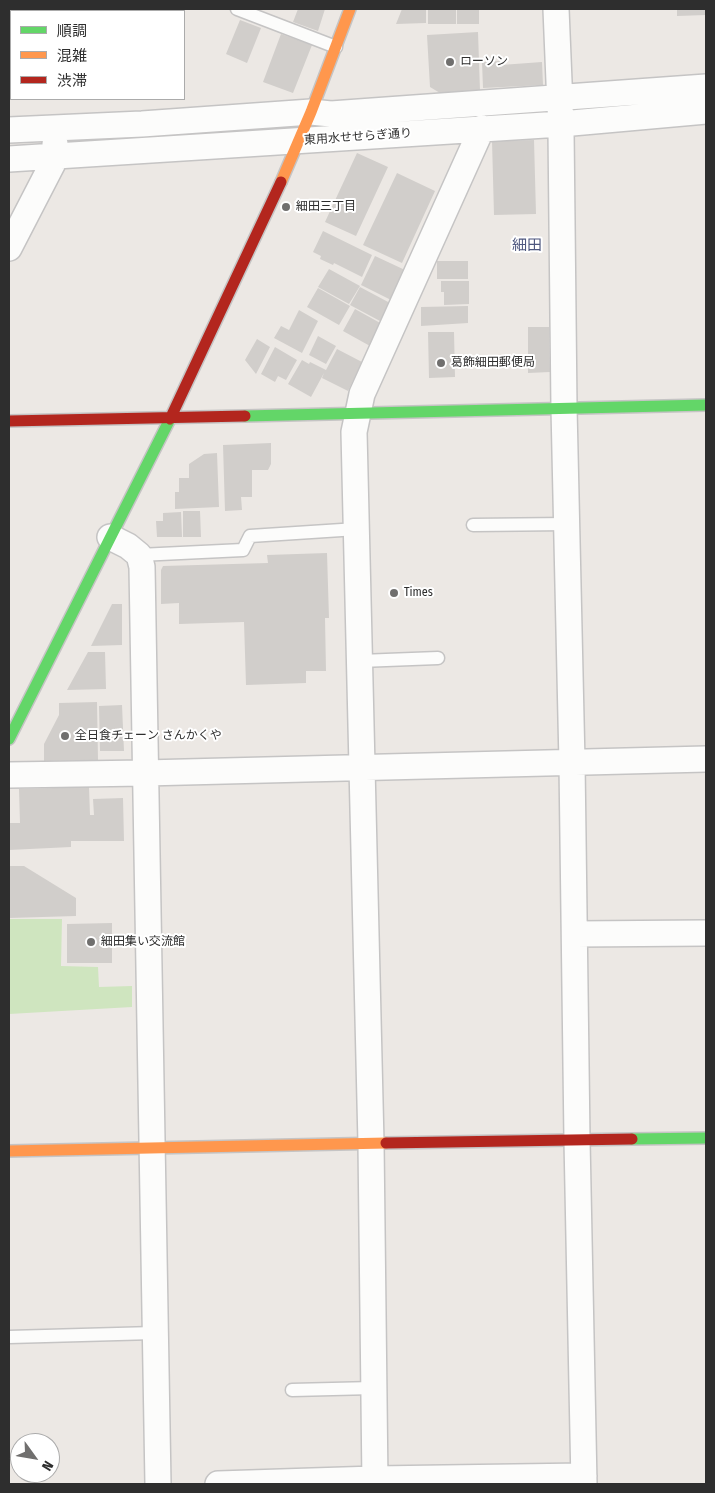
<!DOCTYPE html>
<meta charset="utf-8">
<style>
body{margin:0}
#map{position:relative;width:715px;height:1493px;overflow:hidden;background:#ece8e4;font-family:"Fira Sans Condensed","Noto Sans JP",sans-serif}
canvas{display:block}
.frame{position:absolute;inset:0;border:10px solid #2e2e2e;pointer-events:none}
.legend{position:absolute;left:10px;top:10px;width:175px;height:90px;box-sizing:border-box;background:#fff;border:1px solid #ababab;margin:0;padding:6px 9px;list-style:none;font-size:15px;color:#2e2e2e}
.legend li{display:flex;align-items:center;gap:10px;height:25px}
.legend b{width:25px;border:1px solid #ababab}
.north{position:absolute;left:10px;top:1433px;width:50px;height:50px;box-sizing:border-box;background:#fff;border:1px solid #ababab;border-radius:50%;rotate:122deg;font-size:14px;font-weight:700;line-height:20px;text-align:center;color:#2e2e2e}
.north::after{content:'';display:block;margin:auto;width:18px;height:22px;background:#706f6e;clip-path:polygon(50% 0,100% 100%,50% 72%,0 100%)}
</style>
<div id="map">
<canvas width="715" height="1493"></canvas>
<div class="frame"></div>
<ul class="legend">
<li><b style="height:6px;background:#63d668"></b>順調</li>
<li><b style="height:6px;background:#ff974d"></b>混雑</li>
<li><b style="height:6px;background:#b3261e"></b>渋滞</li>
</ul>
<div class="north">N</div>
</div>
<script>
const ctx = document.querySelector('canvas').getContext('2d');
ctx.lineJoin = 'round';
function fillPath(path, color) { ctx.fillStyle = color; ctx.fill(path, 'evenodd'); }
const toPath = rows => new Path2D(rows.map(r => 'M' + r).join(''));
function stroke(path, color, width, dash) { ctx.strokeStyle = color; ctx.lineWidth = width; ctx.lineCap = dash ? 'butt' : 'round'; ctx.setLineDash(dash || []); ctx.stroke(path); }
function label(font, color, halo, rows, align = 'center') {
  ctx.font = font + ' "Fira Sans Condensed","Noto Sans JP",sans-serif'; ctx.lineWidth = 4; ctx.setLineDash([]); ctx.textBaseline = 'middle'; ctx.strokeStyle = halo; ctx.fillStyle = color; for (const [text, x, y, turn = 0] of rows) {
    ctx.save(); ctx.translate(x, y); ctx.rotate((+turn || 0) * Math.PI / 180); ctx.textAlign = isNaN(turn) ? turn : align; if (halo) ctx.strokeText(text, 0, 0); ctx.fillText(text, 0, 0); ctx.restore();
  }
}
fillPath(toPath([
 [9,919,62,919,61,966,98,967,99,987,132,986,132,1007,9,1014]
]), '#cfe5bf');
fillPath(toPath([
 [298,9,325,9,318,31,293,22],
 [402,9,426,9,426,23,396,24],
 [428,9,456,9,456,24,428,24],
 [457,9,479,9,479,24,457,24],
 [677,9,706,9,706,15,677,16],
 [240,20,261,28,247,63,226,54],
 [478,32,480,91,440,93,430,87,427,35],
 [281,34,312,45,293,93,263,82],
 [501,61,501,65,542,62,543,85,483,88,482,62],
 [534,140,536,214,494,215,492,141],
 [357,153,388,167,356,236,325,222],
 [397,173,435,191,402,263,363,245],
 [323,231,372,255,362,277,334,263,333,265,320,259,321,256,313,252],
 [375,256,405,270,391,300,361,285],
 [437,261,468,261,468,279,437,279],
 [329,269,360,286,349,304,318,287],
 [441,281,469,281,469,304,444,305,444,292,441,292],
 [360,287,390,303,380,321,350,305],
 [318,288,350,306,339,325,307,307],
 [468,306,468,323,421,326,421,307],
 [355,309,382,324,370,346,343,331],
 [299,310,318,321,302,353,274,338,281,326,289,330],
 [528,327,549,327,550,372,528,373],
 [428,332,454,332,455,377,429,378],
 [318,336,336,346,326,364,309,355],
 [257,339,270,347,256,374,245,360],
 [275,347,297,360,286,380,278,376,275,382,261,374],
 [337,349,362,362,348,391,322,378,324,373,311,397,288,384,302,360,309,364,310,362,326,370],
 [271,443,271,464,268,470,252,470,252,497,241,497,242,510,225,511,223,445],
 [217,453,219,507,175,509,175,492,179,492,179,478,189,478,189,464,204,454],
 [183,511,200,511,201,537,183,537],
 [181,512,182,537,157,537,156,521,163,521,163,513],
 [327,553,329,618,325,618,326,671,306,671,306,683,246,685,244,622,179,624,179,603,161,604,161,570,163,566,268,563,267,555],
 [112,604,122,604,122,645,91,646],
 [88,652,105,652,106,689,67,690],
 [97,702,98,760,44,761,44,744,59,715,59,703],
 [122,705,124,751,100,751,99,706],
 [89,787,90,815,94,815,93,799,123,798,124,841,71,841,71,847,9,850,9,823,20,823,19,789],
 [9,866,24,866,76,898,76,916,9,918],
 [112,923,112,963,67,963,67,924]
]), '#d1cecb');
const lane = toPath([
 [237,9,336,47],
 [473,525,567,524],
 [139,555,243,550,250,536,357,529],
 [360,661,438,658],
 [9,1337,154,1333],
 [292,1390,373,1388]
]);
const street = toPath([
 [556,9,561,130,564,408,572,763,577,1140,584,1484],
 [9,130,142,124,311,112,331,114,706,87],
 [9,159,561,124,706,111],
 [9,248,56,157,55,144],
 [110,537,128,546,139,555,142,567,158,1484],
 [9,775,145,773,706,759],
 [575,934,706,933],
 [218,1484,375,1479,584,1476],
 [375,1484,371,1143,354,432,362,394,482,128]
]);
const fast = toPath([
 [245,416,706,405],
 [9,739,170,419],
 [632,1139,706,1138]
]);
const slow = toPath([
 [281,182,311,112,350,9],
 [9,1151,386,1143]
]);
const jam = toPath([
 [170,419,281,182],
 [9,421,245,416],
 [386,1143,632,1139]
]);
stroke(lane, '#c5c4c4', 15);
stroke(street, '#c5c4c4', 28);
stroke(fast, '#c5c4c4', 14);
stroke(slow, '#c5c4c4', 14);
stroke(jam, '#c5c4c4', 14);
stroke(lane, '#fcfcfb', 12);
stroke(street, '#fcfcfb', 25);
stroke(fast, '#63d668', 11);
stroke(slow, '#ff974d', 11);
stroke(jam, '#b3261e', 11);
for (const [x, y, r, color] of [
 [450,62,5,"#706f6e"],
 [286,207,5,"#706f6e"],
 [441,363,5,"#706f6e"],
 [394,593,5,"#706f6e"],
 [65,736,5,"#706f6e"],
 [91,942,5,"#706f6e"]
]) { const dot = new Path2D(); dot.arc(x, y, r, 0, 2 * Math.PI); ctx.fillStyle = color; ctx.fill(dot); stroke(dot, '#fff', 2); }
label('12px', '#2e2e2e', '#fff', [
 ["ローソン",460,62],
 ["細田三丁目",296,207],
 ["葛飾細田郵便局",451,363],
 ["Times",404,593],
 ["全日食チェーン さんかくや",75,736],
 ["細田集い交流館",101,942]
], 'left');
label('12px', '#2e2e2e', '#fff', [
 ["東用水せせらぎ通り",358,137,-4]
]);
label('15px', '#4e577f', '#fff', [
 ["細田",527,246]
]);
</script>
